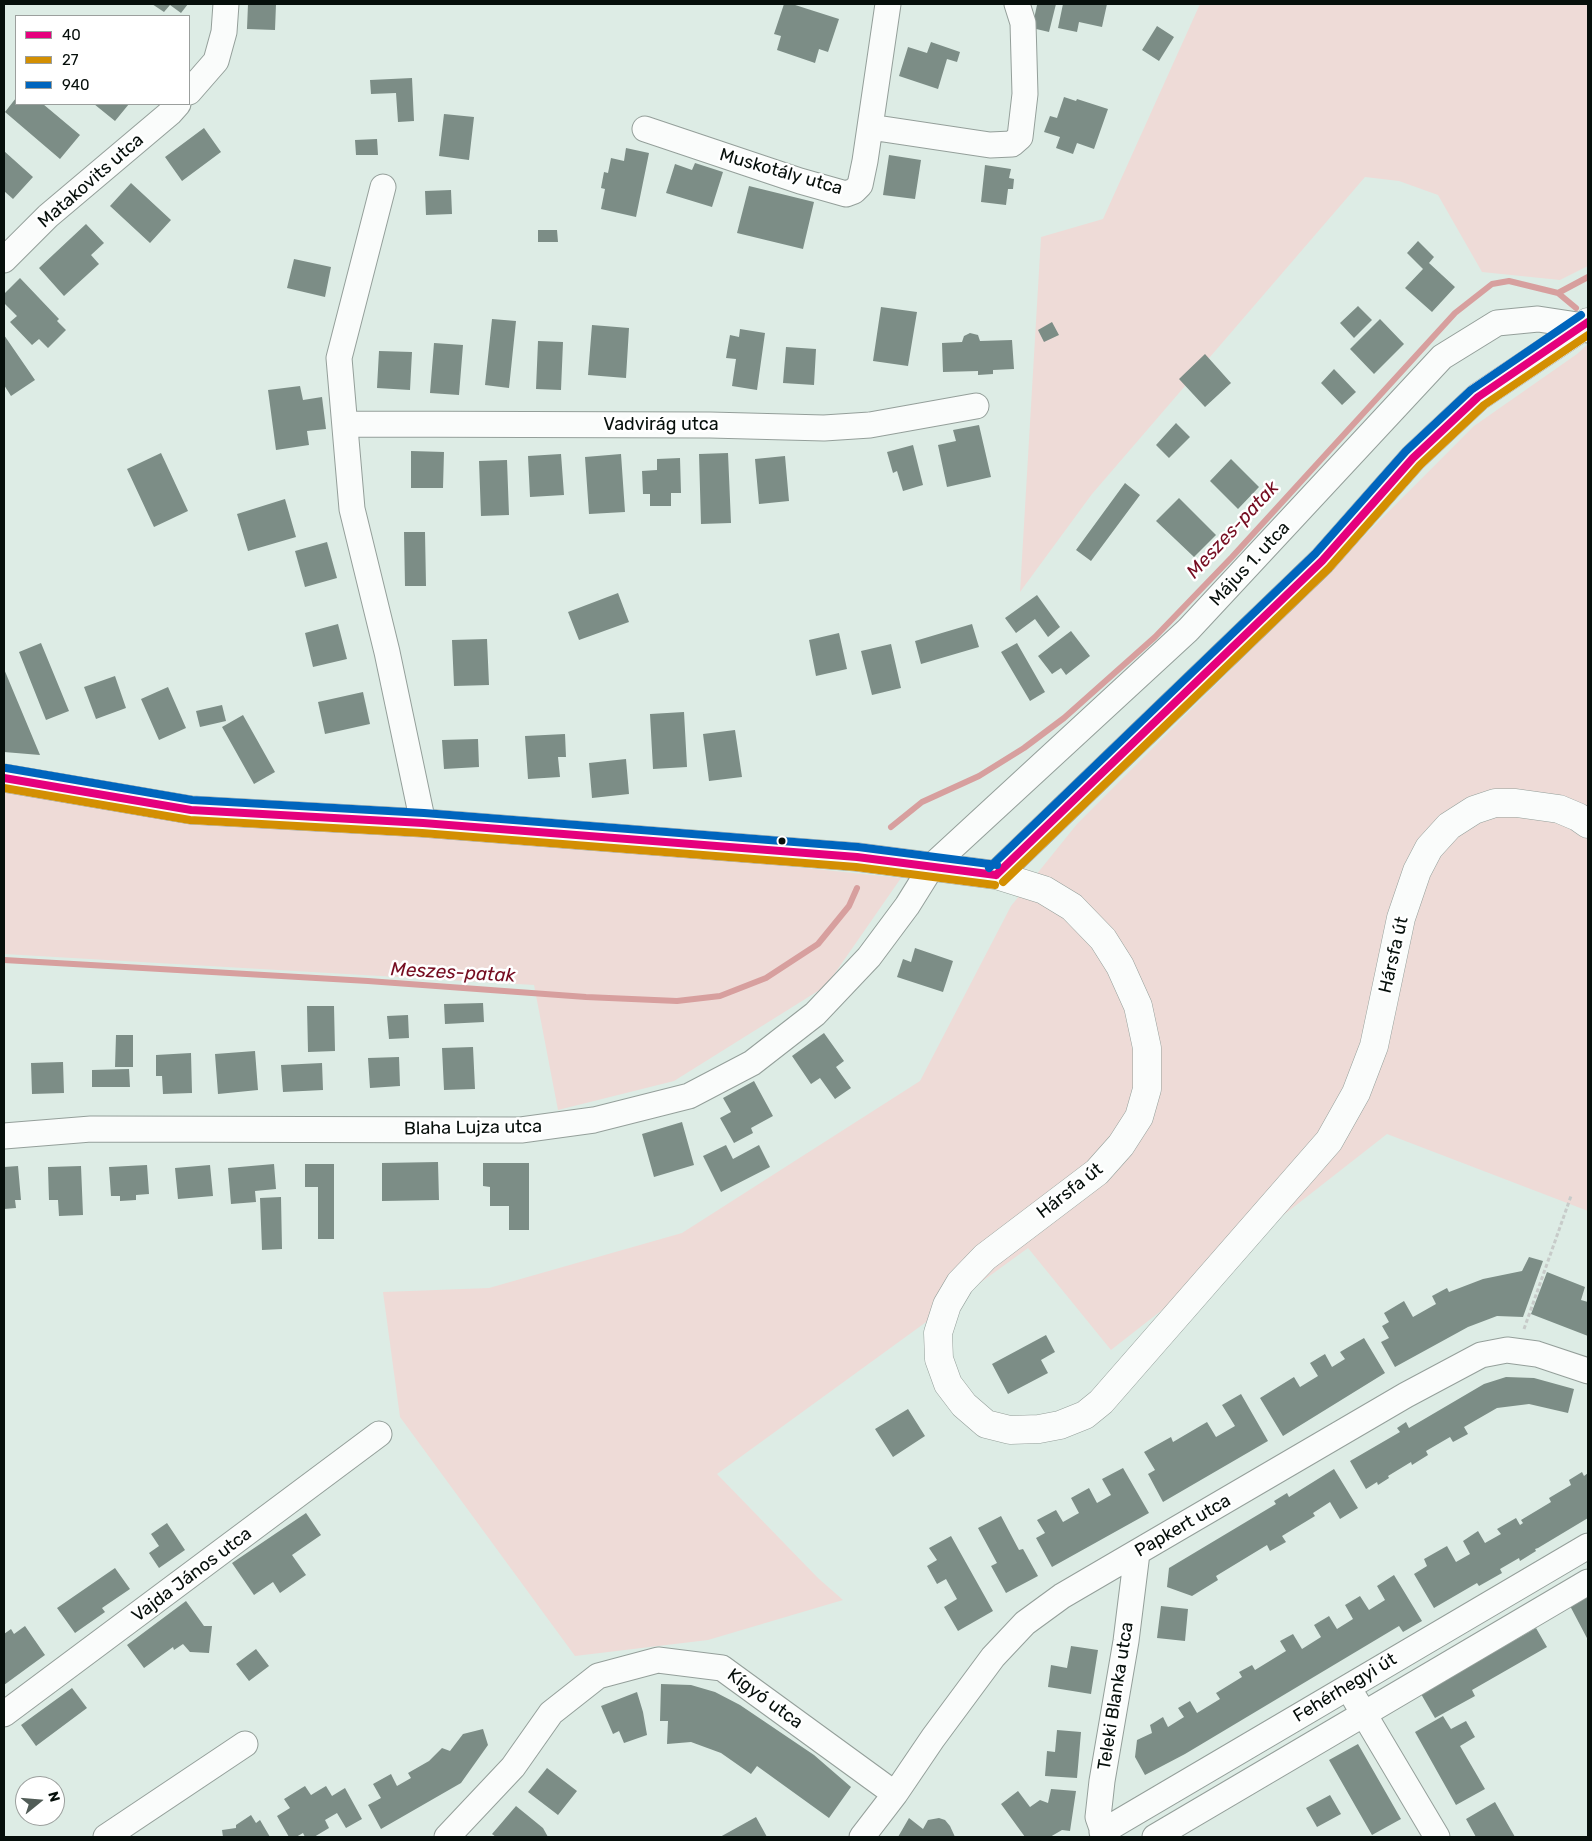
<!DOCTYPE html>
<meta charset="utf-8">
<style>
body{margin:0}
#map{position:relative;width:1592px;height:1841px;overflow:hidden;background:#ddece5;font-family:Rubik,sans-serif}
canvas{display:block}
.frame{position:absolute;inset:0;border:5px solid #060f0b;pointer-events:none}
.legend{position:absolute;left:15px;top:15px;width:175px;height:90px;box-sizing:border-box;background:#fff;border:1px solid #9b9f9d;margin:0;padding:6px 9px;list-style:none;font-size:15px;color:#060f0b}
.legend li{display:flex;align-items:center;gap:10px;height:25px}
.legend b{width:25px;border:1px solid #9b9f9d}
.north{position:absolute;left:15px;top:1776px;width:50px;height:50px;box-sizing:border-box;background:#fff;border:1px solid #9b9f9d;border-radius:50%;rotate:73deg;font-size:14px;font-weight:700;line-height:20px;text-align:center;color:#060f0b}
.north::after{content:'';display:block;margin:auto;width:18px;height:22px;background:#515c57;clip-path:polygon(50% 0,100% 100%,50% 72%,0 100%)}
</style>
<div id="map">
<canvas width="1592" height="1841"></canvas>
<div class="frame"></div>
<ul class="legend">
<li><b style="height:6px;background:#e5007d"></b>40</li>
<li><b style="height:6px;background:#d38f02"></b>27</li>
<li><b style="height:6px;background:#0065bd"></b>940</li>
</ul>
<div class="north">N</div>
</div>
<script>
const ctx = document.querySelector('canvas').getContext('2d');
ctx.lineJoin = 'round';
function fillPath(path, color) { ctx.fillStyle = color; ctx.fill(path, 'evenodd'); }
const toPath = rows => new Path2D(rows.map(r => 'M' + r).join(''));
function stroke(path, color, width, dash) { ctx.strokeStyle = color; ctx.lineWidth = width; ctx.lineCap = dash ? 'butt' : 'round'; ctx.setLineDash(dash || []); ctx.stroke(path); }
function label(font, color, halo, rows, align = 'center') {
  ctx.font = font + ' Rubik,sans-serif'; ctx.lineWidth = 5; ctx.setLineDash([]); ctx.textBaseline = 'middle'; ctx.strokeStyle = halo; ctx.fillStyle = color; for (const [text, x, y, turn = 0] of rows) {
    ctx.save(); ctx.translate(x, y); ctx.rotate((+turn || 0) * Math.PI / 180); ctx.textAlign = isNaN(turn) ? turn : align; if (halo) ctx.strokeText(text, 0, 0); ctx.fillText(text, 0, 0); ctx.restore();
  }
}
fillPath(toPath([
 [1200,4,1588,4,1588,266,1560,280,1482,272,1438,195,1399,181,1365,177,1092,494,1020,592,1041,237,1103,219],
 [1588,344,1588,1211,1387,1134,1111,1350,1028,1248,717,1474,818,1578,843,1600,708,1640,575,1656,400,1417,383,1292,489,1288,682,1233,920,1081,1011,906,1077,824,1474,426,1577,354],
 [4,784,901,878,826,986,674,1081,558,1110,534,985,4,954]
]), '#eedbd7');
stroke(toPath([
 [1558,293,1576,308],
 [891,827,922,802,979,776,1024,748,1064,718,1155,637,1232,557,1455,313,1492,284,1509,281,1558,293,1588,277],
 [4,960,368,981,586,997,677,1001,720,996,766,978,818,944,849,906,857,888]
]), '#d79f9e', 6);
fillPath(toPath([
 [152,4,188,4,181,13,170,5,164,12],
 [248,4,276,4,275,30,247,29],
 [784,4,792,4,839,19,828,52,819,49,815,63,777,50,781,36,774,34],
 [1033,4,1056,4,1049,32,1032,28,1037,5],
 [1063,4,1107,4,1102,27,1079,22,1077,32,1058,28],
 [1157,26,1174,37,1159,61,1142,50],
 [931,42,960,52,957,62,947,59,938,89,899,76,908,47,927,53],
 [412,78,414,121,398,122,396,93,371,94,370,80],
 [1064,97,1076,101,1077,99,1108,109,1094,149,1077,143,1073,154,1056,148,1060,137,1044,132,1050,116,1057,118],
 [16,98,16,104,43,104,80,135,60,159,5,112],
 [94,104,129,104,115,121],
 [444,114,474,117,469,160,439,156],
 [204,128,221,152,182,181,165,157],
 [377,139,378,155,356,155,355,140],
 [626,148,649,153,636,217,601,209,605,189,601,188,604,172,608,173,611,158,624,161],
 [4,151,33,177,13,199,4,191],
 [889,155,921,160,915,199,883,195],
 [695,163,723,172,712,207,666,193,675,164,692,170],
 [985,165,1011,169,1009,178,1014,179,1013,189,1008,189,1006,205,981,202],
 [131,183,171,220,150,243,110,206],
 [749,186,814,202,803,249,737,233],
 [451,190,452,214,426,215,425,191],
 [86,224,104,243,91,255,99,264,64,296,39,268],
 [538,230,557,230,558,242,538,242],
 [1418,241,1434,257,1429,263,1455,287,1432,312,1405,288,1423,269,1407,253],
 [294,259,331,267,325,297,287,288],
 [20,278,59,319,57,321,66,330,48,348,39,339,32,345,10,322,17,316,4,303,4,294],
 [1358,306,1372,320,1354,338,1340,323],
 [881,307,917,312,908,366,873,361],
 [492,319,516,321,509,388,485,385],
 [1380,319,1404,344,1374,374,1350,349],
 [1052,322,1059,335,1044,342,1038,330],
 [592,325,629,328,626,378,588,375],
 [740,329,765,333,757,390,732,386,736,359,726,358,730,335,739,337],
 [970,333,978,335,980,341,1012,340,1014,369,993,370,993,374,978,375,978,371,943,372,942,343,962,342,964,336],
 [4,335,35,380,11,396,4,385],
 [538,341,563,342,561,390,536,389],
 [434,343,463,345,459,395,430,393],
 [786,347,816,349,814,385,783,383],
 [379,351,412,352,410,390,377,388],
 [1205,354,1231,383,1205,407,1179,379],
 [1334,369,1356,392,1342,405,1321,383],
 [300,386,303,400,322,397,326,429,307,431,309,445,276,450,268,390],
 [1176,423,1190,437,1169,458,1156,445],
 [979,425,991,477,947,487,938,445,956,441,953,430],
 [913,445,923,485,903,491,897,471,893,473,887,452],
 [411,451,444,452,443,488,411,488],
 [161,453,188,511,154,527,127,469],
 [728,453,731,523,701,524,699,454],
 [561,454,564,495,530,497,528,456],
 [621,454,625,512,589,514,585,457],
 [785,456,789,501,759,504,755,459],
 [680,458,681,493,671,493,671,506,650,506,650,494,643,494,642,471,657,470,657,459],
 [1231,459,1259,487,1238,509,1210,481],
 [507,460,509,515,481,516,479,461],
 [1125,483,1140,495,1091,561,1076,550],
 [1179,498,1216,535,1194,557,1156,521],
 [285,499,296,537,248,551,237,514],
 [404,532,425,532,426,586,405,586],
 [327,542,337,578,305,587,295,551],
 [618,593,629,622,579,640,568,612],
 [1037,595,1060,627,1048,637,1035,619,1016,633,1005,618],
 [338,624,347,659,313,667,305,633],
 [972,624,979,647,921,664,915,641],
 [1071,631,1090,656,1066,675,1061,668,1052,674,1038,656],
 [839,633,847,669,816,676,809,640],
 [487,639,489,685,454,686,452,640],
 [41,643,69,711,46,720,19,652],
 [1017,643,1045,692,1030,701,1001,652],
 [891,644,901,688,872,695,861,651],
 [4,669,40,755,4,752],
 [115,676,126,708,96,719,84,687],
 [168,687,186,728,159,740,141,699],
 [363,692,370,724,325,734,318,702],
 [222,705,226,721,200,727,196,711],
 [684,712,687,767,653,769,650,714],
 [243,715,275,772,254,784,222,727],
 [735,730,742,777,709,781,703,734],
 [565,734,566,757,558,757,560,777,528,779,525,736],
 [478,739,479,767,444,769,442,740],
 [626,759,629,794,592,798,589,763],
 [915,948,953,961,943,992,897,977,903,959,911,962],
 [483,1003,484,1022,445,1024,444,1004],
 [307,1006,334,1006,335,1051,308,1052],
 [408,1015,409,1038,389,1039,387,1016],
 [824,1033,844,1061,836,1067,851,1088,835,1099,820,1078,811,1084,792,1056],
 [116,1035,133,1035,133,1067,115,1067],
 [473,1047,475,1089,444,1090,442,1048],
 [255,1051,258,1090,218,1094,215,1054],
 [191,1053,192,1093,163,1094,162,1076,156,1076,156,1055],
 [399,1057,400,1086,370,1088,368,1058],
 [63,1062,64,1093,32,1094,31,1063],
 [322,1063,323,1090,283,1092,281,1065],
 [129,1069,130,1087,92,1087,92,1070],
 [754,1081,773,1116,751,1128,753,1133,734,1143,720,1118,731,1112,723,1098],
 [682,1122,694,1165,654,1177,642,1134],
 [726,1145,733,1159,759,1145,770,1167,721,1192,703,1156],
 [438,1162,439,1200,382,1201,382,1163],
 [483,1163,529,1163,529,1230,509,1230,509,1206,490,1206,490,1187,483,1186],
 [274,1164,276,1189,255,1191,256,1202,231,1204,228,1168],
 [305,1164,334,1164,334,1239,318,1239,318,1187,305,1187],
 [147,1165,149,1194,136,1195,136,1200,120,1201,120,1196,111,1196,109,1167],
 [210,1165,213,1196,178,1199,175,1168],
 [18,1166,21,1200,15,1200,16,1208,4,1209,4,1167],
 [81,1166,83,1215,59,1216,58,1200,49,1200,48,1167],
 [281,1197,282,1249,262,1250,260,1198],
 [1529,1257,1543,1261,1523,1317,1497,1316,1468,1327,1395,1367,1381,1342,1389,1338,1382,1326,1389,1322,1384,1313,1404,1301,1413,1317,1436,1304,1432,1296,1447,1288,1449,1292,1483,1279,1522,1271],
 [1547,1272,1585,1287,1581,1300,1588,1302,1588,1336,1531,1314],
 [1046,1335,1055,1352,1041,1360,1048,1373,1008,1394,992,1364],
 [1364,1338,1385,1373,1283,1436,1260,1398,1294,1377,1300,1387,1318,1376,1310,1363,1325,1354,1332,1367,1345,1359,1340,1352],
 [1506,1377,1534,1378,1574,1389,1568,1413,1529,1404,1497,1408,1464,1427,1468,1434,1453,1442,1450,1437,1426,1451,1428,1455,1412,1465,1411,1462,1388,1476,1389,1478,1378,1485,1377,1482,1366,1489,1350,1461,1400,1432,1397,1428,1406,1422,1409,1428,1484,1384],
 [1241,1394,1268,1441,1163,1502,1148,1474,1155,1470,1144,1452,1171,1437,1173,1442,1207,1422,1216,1437,1235,1426,1222,1405],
 [908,1409,925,1436,893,1457,875,1429],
 [1123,1468,1149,1513,1052,1567,1036,1538,1045,1533,1037,1520,1056,1510,1063,1522,1079,1513,1071,1498,1089,1488,1097,1503,1111,1495,1102,1479],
 [1334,1469,1358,1508,1340,1519,1330,1502,1313,1513,1315,1516,1282,1536,1286,1542,1270,1551,1267,1545,1216,1576,1218,1580,1192,1596,1167,1587,1169,1568,1276,1504,1274,1501,1287,1493,1289,1497],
 [1582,1472,1584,1476,1588,1473,1588,1518,1538,1548,1535,1549,1536,1551,1520,1561,1519,1558,1500,1569,1502,1573,1479,1586,1477,1583,1434,1608,1414,1574,1427,1566,1424,1559,1447,1546,1456,1562,1470,1554,1463,1541,1478,1531,1485,1543,1501,1534,1497,1529,1516,1518,1520,1525,1523,1523,1521,1520,1551,1502,1549,1498,1571,1485,1569,1480],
 [306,1513,321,1535,292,1555,306,1575,280,1593,273,1582,254,1595,232,1563],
 [1001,1516,1019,1550,1023,1549,1038,1576,1006,1593,991,1566,997,1563,978,1528],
 [167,1523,185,1550,159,1568,149,1553,159,1546,151,1534],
 [951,1536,993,1611,958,1631,944,1607,957,1599,946,1579,937,1584,927,1566,937,1560,929,1548],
 [115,1568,130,1589,102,1608,105,1612,75,1633,57,1608],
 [1394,1575,1422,1621,1403,1632,1399,1626,1185,1754,1145,1775,1135,1757,1137,1740,1152,1733,1150,1725,1163,1717,1168,1727,1184,1717,1178,1708,1190,1701,1197,1713,1220,1699,1216,1693,1242,1677,1239,1672,1252,1665,1255,1670,1286,1651,1280,1641,1293,1634,1302,1649,1321,1637,1314,1625,1329,1616,1337,1629,1353,1619,1345,1605,1360,1596,1369,1610,1385,1600,1377,1586],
 [1588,1594,1588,1640,1569,1604],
 [186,1601,204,1626,212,1626,209,1653,190,1652,183,1644,174,1650,173,1647,144,1668,127,1645],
 [1161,1606,1188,1609,1185,1641,1157,1638],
 [25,1626,45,1655,4,1685,4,1634,11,1629,14,1634],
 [1536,1628,1547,1647,1472,1690,1475,1696,1435,1718,1421,1694],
 [1071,1646,1098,1650,1091,1694,1048,1687,1051,1665,1067,1668],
 [256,1649,269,1666,249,1681,236,1664],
 [661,1684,691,1685,715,1692,740,1705,814,1755,851,1787,829,1818,757,1766,751,1774,721,1753,691,1742,667,1744,668,1721,660,1721],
 [72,1688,87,1708,36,1746,21,1725],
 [637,1692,643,1712,647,1735,624,1743,619,1731,613,1734,601,1706],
 [1443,1716,1451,1729,1466,1721,1475,1737,1460,1746,1485,1789,1456,1805,1415,1732],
 [483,1729,488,1745,461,1783,381,1829,368,1805,381,1798,373,1784,391,1774,397,1786,411,1778,408,1773,429,1761,442,1748,450,1751,463,1734],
 [1057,1730,1081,1732,1077,1778,1045,1776,1047,1751,1055,1752],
 [1358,1744,1401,1819,1372,1835,1329,1760],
 [547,1768,577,1791,558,1815,528,1792],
 [305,1786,311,1795,326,1786,332,1796,345,1788,362,1819,346,1828,337,1813,325,1820,329,1828,314,1837,305,1837,303,1833,296,1837,289,1837,277,1816,290,1808,284,1799],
 [1051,1789,1076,1791,1070,1831,1062,1830,1050,1837,1025,1837,1001,1804,1018,1791,1030,1807,1040,1800,1048,1803],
 [1330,1795,1341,1814,1317,1827,1306,1808],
 [1495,1802,1515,1837,1476,1837,1466,1819],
 [516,1806,543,1828,548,1837,496,1837,492,1834],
 [251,1815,256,1823,260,1820,270,1837,223,1837,222,1830,236,1828,236,1825],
 [756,1817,767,1837,720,1837],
 [909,1818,923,1829,928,1820,939,1818,945,1820,950,1826,955,1837,898,1837]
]), '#7c8d86');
const minor = toPath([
 [189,92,216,61,224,32,226,4],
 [870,127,990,145,1012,144,1020,137,1025,94,1023,23,1017,4],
 [645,129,800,181,846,194,854,191,860,185,865,161,888,4],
 [383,187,339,358,352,509,387,652,423,823],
 [4,260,48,216,170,113,178,104],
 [345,424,710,425,824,428,870,425,976,406],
 [4,1136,91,1129,521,1130,594,1120,689,1096,752,1063,815,1014,869,957,907,906,932,866,1188,630,1442,357,1497,323,1538,319,1584,326,1588,330],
 [1355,1699,1437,1837],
 [4,1714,379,1434],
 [1102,1832,1588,1546],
 [106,1837,245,1744],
 [447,1837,513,1767,551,1713,598,1676,658,1660,722,1668,895,1794],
 [862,1837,895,1794,933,1738,993,1657,1025,1623,1062,1596,1406,1395,1481,1355,1507,1350,1537,1354,1588,1371],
 [1105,1837,1098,1817,1102,1781,1126,1641,1137,1553],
 [1155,1837,1588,1582]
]);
const tertiary = toPath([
 [4,778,191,810,423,823,857,857,996,875,1044,890,1072,907,1103,939,1120,966,1138,1006,1147,1048,1147,1089,1139,1117,1121,1145,1097,1172,985,1257,960,1283,947,1305,938,1333,939,1359,948,1384,964,1405,986,1424,1010,1430,1039,1429,1060,1425,1085,1415,1101,1402,1329,1141,1356,1093,1374,1046,1401,918,1417,871,1429,848,1449,826,1474,810,1495,803,1516,803,1559,809,1578,817,1588,824],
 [996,875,1322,561,1413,458,1478,397,1584,326,1588,322]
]);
stroke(minor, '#949f9a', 27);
stroke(tertiary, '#949f9a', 29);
stroke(toPath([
 [1524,1329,1571,1196]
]), '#c7cbc9', 3, [4, 2.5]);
stroke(minor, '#fafcfb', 25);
stroke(tertiary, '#fafcfb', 28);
stroke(toPath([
 [4,778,191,810,423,823,857,857,996,875],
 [996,875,1322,561,1413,458,1478,397,1588,322]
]), '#e5007d', 8);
stroke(toPath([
 [4,788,190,820,422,833,856,867,995,885],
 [1003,882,1329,568,1420,465,1484,405,1588,335]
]), '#d38f02', 8);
stroke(toPath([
 [6,768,192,800,424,813,858,847,997,865],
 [989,868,1315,554,1406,451,1471,390,1581,315]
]), '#0065bd', 8);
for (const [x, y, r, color] of [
 [782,841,4.5,"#060f0b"]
]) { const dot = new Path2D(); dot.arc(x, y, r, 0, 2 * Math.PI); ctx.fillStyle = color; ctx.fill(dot); stroke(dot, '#fff', 2); }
label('18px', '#060f0b', '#fff', [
 ["Muskotály utca",781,172,16],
 ["Matakovits utca",91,181,-41],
 ["Vadvirág utca",661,425],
 ["Május 1. utca",1250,564,-47],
 ["Hársfa út",1394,955,-77],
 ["Blaha Lujza utca",473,1128,-1],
 ["Hársfa út",1070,1191,-38],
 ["Papkert utca",1183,1526,-30],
 ["Vajda János utca",192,1575,-37],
 ["Fehérhegyi út",1345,1688,-31],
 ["Teleki Blanka utca",1116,1696,-81],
 ["Kígyó utca",765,1699,36]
]);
label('italic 19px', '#750c20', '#fff', [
 ["Meszes-patak",1233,530,-47],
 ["Meszes-patak",453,973,3]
]);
</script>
